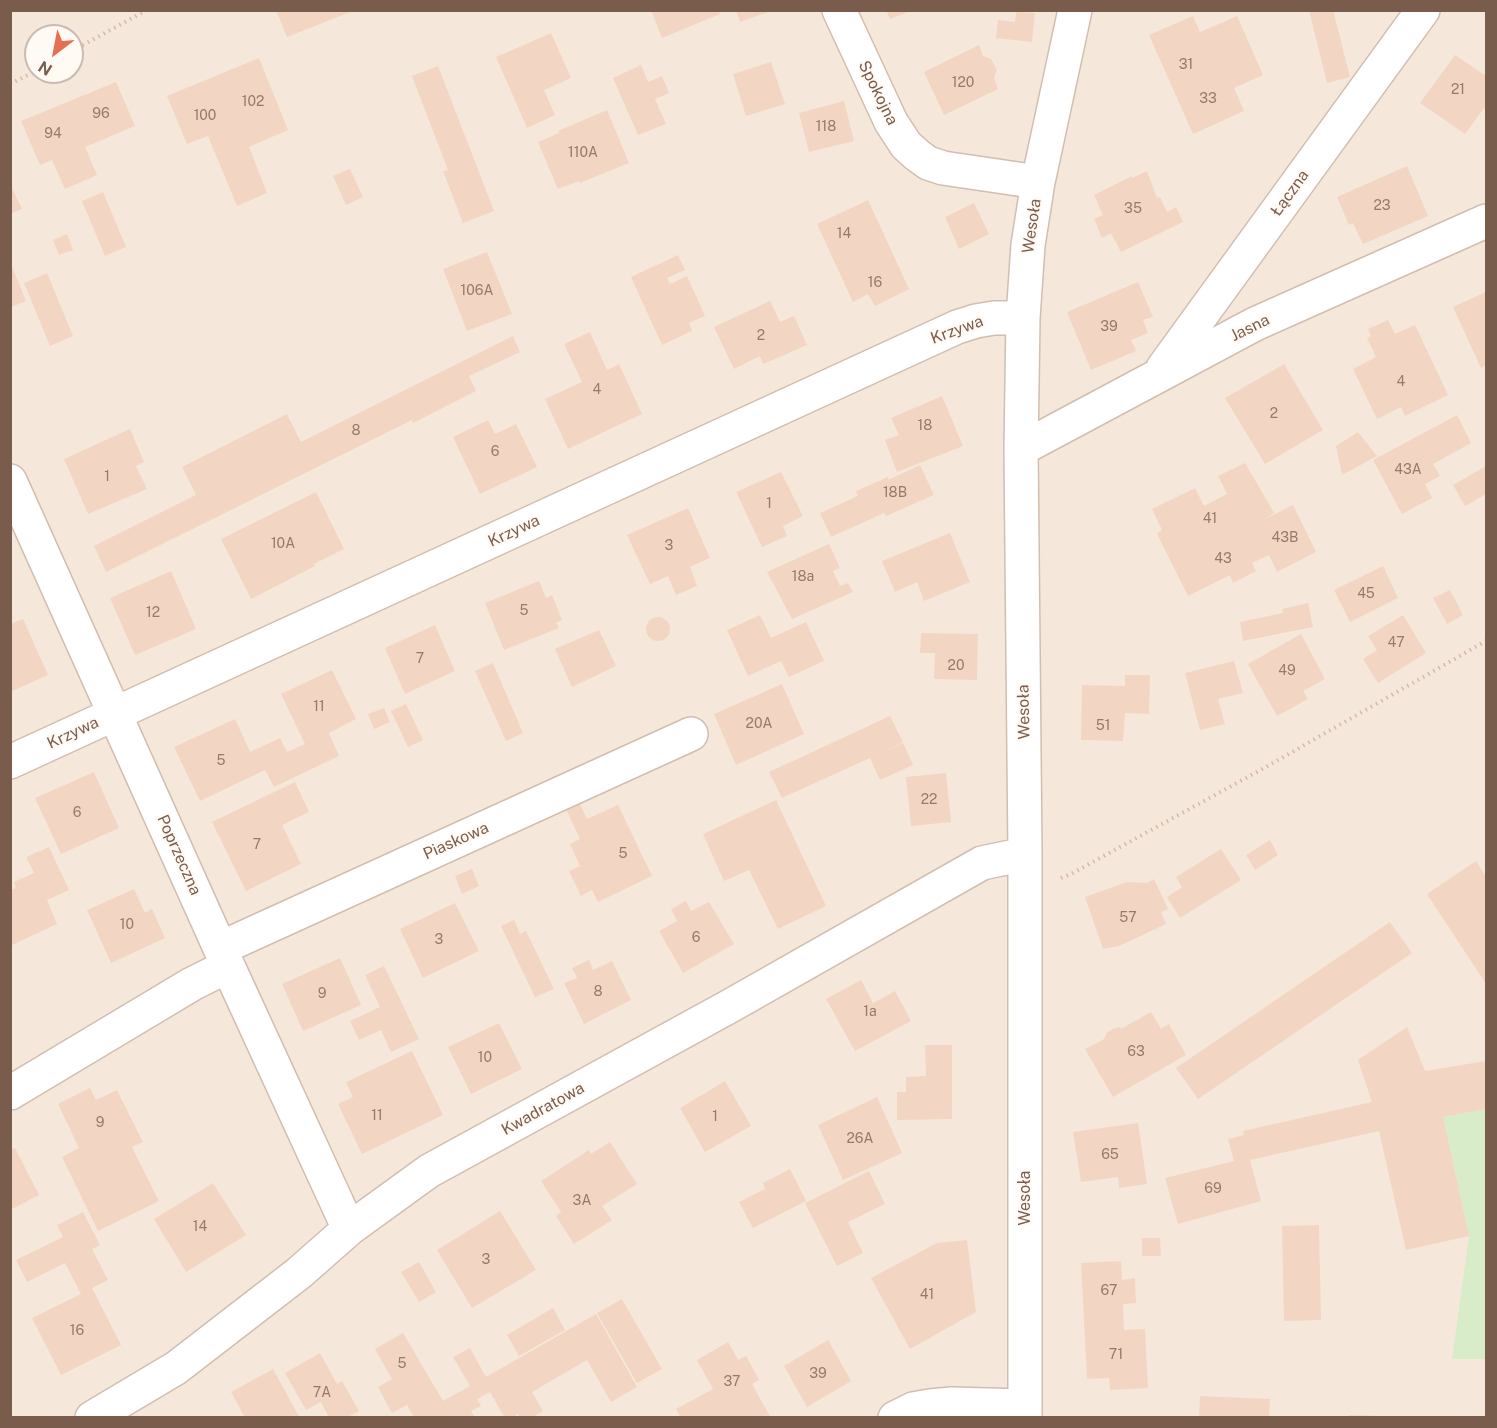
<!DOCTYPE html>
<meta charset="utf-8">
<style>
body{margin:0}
#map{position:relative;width:1497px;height:1428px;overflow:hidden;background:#fdf6ec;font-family:"Public Sans",sans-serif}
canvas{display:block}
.frame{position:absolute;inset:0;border:12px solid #7a5c4d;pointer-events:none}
.north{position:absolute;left:24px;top:24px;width:60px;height:60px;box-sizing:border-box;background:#fffaf3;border:2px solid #cabbb1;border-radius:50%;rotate:212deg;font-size:16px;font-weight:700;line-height:24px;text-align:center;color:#7a5c4d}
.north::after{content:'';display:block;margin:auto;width:21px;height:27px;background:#e76f51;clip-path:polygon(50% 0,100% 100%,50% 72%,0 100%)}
</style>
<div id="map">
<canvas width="1497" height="1428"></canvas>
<div class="frame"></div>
<div class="north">N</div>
</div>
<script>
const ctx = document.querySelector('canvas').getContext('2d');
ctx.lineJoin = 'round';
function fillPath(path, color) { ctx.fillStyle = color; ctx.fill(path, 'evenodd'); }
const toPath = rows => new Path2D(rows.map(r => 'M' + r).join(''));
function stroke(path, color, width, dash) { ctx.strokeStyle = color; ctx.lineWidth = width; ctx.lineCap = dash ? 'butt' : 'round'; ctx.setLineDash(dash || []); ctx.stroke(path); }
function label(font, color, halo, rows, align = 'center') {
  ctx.font = font + ' "Public Sans",sans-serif'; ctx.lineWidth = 4.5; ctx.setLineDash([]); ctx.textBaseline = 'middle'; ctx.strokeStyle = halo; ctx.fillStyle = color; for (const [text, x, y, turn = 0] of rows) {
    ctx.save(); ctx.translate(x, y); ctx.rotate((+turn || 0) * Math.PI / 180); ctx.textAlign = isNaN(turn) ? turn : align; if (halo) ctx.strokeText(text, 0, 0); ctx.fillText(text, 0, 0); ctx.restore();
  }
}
fillPath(toPath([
 [11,11,1486,11,1486,1417,11,1417],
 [36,36,72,36,72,72,36,72]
]), '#f5e8da');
fillPath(toPath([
 [1486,1109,1486,1359,1452,1359,1469,1236,1443,1117]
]), '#d8ecc9');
fillPath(toPath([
 [276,10,353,10,353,11,287,37],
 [651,10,718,10,720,14,662,38],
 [736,10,771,10,771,11,740,22],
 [886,10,907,10,908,12,890,19],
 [1309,10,1333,10,1350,77,1327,83],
 [1016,12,1035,13,1032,42,996,38,998,20,1015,22],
 [1193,16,1200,32,1237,16,1263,75,1234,88,1244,111,1193,134,1149,35],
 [551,33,571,78,544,90,555,115,527,128,496,57],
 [979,45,983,56,991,59,997,70,994,78,998,89,944,115,924,72],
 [1455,55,1486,76,1486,110,1484,108,1465,134,1420,103],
 [259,58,288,130,249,147,267,193,237,206,208,136,187,144,167,96],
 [771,62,785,104,746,116,733,74],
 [641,65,648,82,662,76,669,93,655,99,666,124,638,135,613,78],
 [438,66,494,211,463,223,443,171,448,170,412,76],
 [116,82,135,126,85,147,97,175,65,189,52,160,40,165,21,121],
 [844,101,854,141,809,152,799,113],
 [607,110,629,163,580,183,579,181,558,189,538,142,559,133,558,131],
 [1407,166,1428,216,1363,244,1353,223,1349,225,1337,197],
 [350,169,363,197,346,205,333,176],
 [1147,171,1157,198,1160,197,1167,212,1176,207,1183,222,1121,252,1111,233,1102,238,1094,219,1103,215,1094,195,1132,176,1132,178],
 [10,188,12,188,22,209,10,214],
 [103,192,126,247,105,256,82,201],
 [868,200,909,289,875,306,868,294,853,302,817,224],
 [974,203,989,234,959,249,945,217],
 [67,234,73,250,59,255,53,240],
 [487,252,512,314,467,331,443,269],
 [678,255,685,270,667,278,670,284,687,276,705,316,689,323,692,331,662,345,631,277],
 [11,264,26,301,11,307],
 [47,273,73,336,50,346,24,283],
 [1138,282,1153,317,1143,320,1148,333,1131,340,1136,351,1091,370,1067,312],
 [1486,292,1486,365,1481,368,1453,307],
 [770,301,780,322,794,316,807,345,763,364,760,356,734,369,714,327],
 [1388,320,1395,334,1415,325,1448,395,1405,416,1401,407,1377,419,1353,369,1376,357,1367,338,1371,336,1368,329],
 [590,332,607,370,619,364,642,414,568,449,545,399,582,382,564,344],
 [513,336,520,352,469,376,476,391,413,423,412,420,106,572,94,546,196,495,182,467,287,414,301,442],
 [1284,364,1323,430,1265,464,1225,398],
 [942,396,963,446,897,472,885,440,899,435,891,418],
 [1457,415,1471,443,1433,464,1440,476,1425,484,1432,498,1402,514,1373,460],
 [488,420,495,434,516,424,537,467,480,494,453,437],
 [130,429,144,462,136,466,147,489,88,514,64,459],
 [1358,432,1377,456,1342,475,1336,446],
 [1245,463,1274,513,1263,520,1293,505,1316,552,1277,572,1269,555,1252,563,1256,571,1233,583,1230,575,1188,596,1157,534,1162,530,1152,509,1195,488,1204,506,1227,494,1218,476],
 [920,465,934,495,886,516,884,513,831,537,820,513,858,496,856,491,888,477,888,480],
 [1486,466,1486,494,1465,506,1453,485],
 [781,472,803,516,783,526,787,536,762,547,736,492],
 [316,492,344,549,314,564,315,566,251,599,221,539],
 [688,508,710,558,690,567,697,586,676,595,668,576,650,584,627,535],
 [950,533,970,582,924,601,917,582,895,592,882,561],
 [829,544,840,568,833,571,840,586,848,583,853,592,792,619,767,572],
 [1383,566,1398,598,1350,622,1334,590],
 [171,571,196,629,135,655,110,598],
 [539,581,546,598,552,595,562,620,556,623,559,628,504,650,485,603],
 [1450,590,1463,615,1447,624,1433,598],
 [1308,603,1313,627,1243,641,1240,622,1283,613,1282,609],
 [760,615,771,638,806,622,824,661,789,677,781,661,748,676,727,630],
 [1403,615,1426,653,1378,683,1363,659,1377,650,1368,636],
 '646 629a12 12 0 1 1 24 0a12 12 0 1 1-24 0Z',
 [23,619,48,675,10,692,10,624],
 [435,625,455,671,405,694,385,648],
 [599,630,616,666,572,687,555,649],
 [921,633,978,634,977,680,934,679,935,653,920,653],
 [1301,634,1325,679,1303,691,1308,699,1277,716,1248,664],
 [1234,661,1243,693,1218,699,1225,724,1200,730,1185,673],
 [493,663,523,733,506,741,475,671],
 [332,670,356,719,329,733,339,756,274,787,265,770,200,801,174,747,235,719,250,752,280,738,287,752,305,744,281,694],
 [1125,675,1150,675,1149,714,1125,713,1123,741,1081,740,1082,685,1125,686],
 [782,684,804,734,736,765,714,714],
 [406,704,423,740,408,747,391,711],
 [384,708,390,722,374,729,368,714],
 [890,716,903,742,887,751,903,743,913,765,880,780,870,758,782,798,769,772],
 [94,772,119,828,61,854,35,798],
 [946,773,951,822,911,826,906,777],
 [295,782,309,812,282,825,301,864,246,891,212,822],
 [776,800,826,906,778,929,749,870,724,881,703,834],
 [579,802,587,819,618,805,652,876,598,902,592,890,581,896,569,871,580,866,570,844,580,839,566,809],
 [1270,840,1278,855,1255,870,1246,855],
 [49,847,69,890,47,900,57,924,10,946,10,890,16,888,14,882,34,873,26,857],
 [1221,849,1241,880,1180,918,1167,897,1182,887,1176,877],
 [1476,861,1486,877,1486,984,1427,894],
 [472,869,479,886,462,894,455,876],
 [1154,879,1168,909,1161,912,1166,924,1119,946,1103,949,1085,897,1127,882,1147,883],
 [134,889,145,913,152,909,165,938,111,963,87,910],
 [686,901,691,911,709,902,734,944,683,973,659,931,677,921,671,909],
 [455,903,479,951,423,978,400,929],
 [514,920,520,934,526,931,554,989,535,997,501,926],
 [1390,922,1412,953,1198,1099,1176,1068],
 [340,958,361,1005,303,1031,282,984],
 [589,960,593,970,612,961,631,1000,584,1024,564,983,577,978,572,968],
 [384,966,419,1039,391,1052,381,1030,359,1040,350,1021,380,1007,365,975],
 [861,980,873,1003,895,991,911,1021,855,1051,826,999],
 [1151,1012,1161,1029,1169,1024,1186,1055,1113,1097,1085,1049,1104,1039,1107,1032,1115,1028,1120,1027,1121,1029],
 [499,1023,522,1069,471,1094,448,1047],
 [1407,1027,1425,1071,1486,1061,1486,1109,1443,1117,1469,1236,1406,1250,1379,1131,1250,1160,1261,1201,1178,1224,1165,1178,1234,1161,1228,1139,1244,1135,1243,1131,1372,1102,1358,1060],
 [925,1045,952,1045,952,1119,897,1120,897,1092,906,1092,906,1077,926,1076],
 [412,1051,443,1115,362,1154,338,1104,353,1097,346,1082],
 [725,1081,751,1126,705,1152,680,1108],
 [90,1088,96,1100,117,1090,143,1142,132,1147,159,1201,98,1231,62,1157,79,1148,58,1104],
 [877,1097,902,1153,843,1180,818,1125],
 [1138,1123,1147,1184,1119,1188,1118,1177,1081,1182,1073,1132],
 [610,1142,637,1184,602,1206,612,1220,574,1244,556,1216,561,1212,541,1181,589,1150,591,1154],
 [15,1148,39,1195,10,1210,10,1150],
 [790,1169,806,1201,753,1228,739,1202,765,1189,763,1183],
 [869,1171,885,1204,848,1222,863,1253,837,1266,805,1203],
 [213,1183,246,1235,186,1272,154,1219],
 [500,1211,536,1270,472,1308,437,1250],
 [83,1212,100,1245,92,1249,108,1280,92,1288,121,1345,61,1375,32,1318,81,1294,65,1263,27,1282,16,1260,63,1237,57,1225],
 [1319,1225,1321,1320,1284,1321,1282,1226],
 [1142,1238,1160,1238,1161,1256,1142,1256],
 [967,1240,976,1312,910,1349,871,1278,937,1243],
 [1121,1261,1122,1280,1135,1278,1136,1303,1123,1304,1124,1330,1145,1329,1148,1388,1110,1390,1109,1378,1087,1379,1081,1263],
 [419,1262,436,1292,419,1302,401,1272],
 [622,1299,662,1369,637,1383,597,1313],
 [553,1308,565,1330,519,1356,507,1335],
 [596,1314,637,1387,611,1402,587,1360,532,1392,543,1411,532,1418,520,1418,518,1414,512,1418,505,1418,490,1392,477,1399,481,1406,471,1411,475,1418,455,1418,454,1415,450,1418,414,1418,407,1405,392,1413,378,1387,392,1379,375,1349,403,1333,443,1401,470,1386,453,1357,470,1348,486,1377],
 [828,1340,851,1381,807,1407,784,1366],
 [728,1342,738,1360,746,1356,759,1380,752,1384,771,1418,681,1418,676,1409,713,1389,697,1360],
 [320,1353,337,1384,342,1381,359,1411,346,1418,329,1418,321,1402,306,1410,285,1373],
 [273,1369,300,1418,245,1418,231,1392],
 [1200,1396,1270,1399,1269,1418,1199,1418],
 [1349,1415,1382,1416,1382,1418,1349,1418]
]), '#f3d5c3');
const minor = toPath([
 [839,10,891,122,906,145,917,155,928,163,943,168,1038,182],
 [1163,368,1423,10],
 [1021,449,1255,324,1486,221],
 [10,481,228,966,349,1229],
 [10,762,957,327,976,321,994,318,1023,318],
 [221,948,691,734],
 [10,1093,192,984,228,966],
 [92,1418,176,1368,299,1273,349,1229,429,1171,730,1006,982,863,1025,854],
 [895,1418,913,1409,930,1406,952,1404,1025,1406],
 [1025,1418,1025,854,1021,449,1023,318,1028,245,1038,182,1075,10]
]);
stroke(minor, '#d1beb0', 36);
stroke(toPath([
 [72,51,147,10],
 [10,84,36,71],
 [1061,878,1071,874,1266,767,1486,641]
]), '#d9b8a5', 4, [1.5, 4.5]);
stroke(minor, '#fff', 33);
label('14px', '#987a6a', null, [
 ["31",1186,65],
 ["120",963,83],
 ["21",1458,90],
 ["33",1208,99],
 ["102",253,102],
 ["96",101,114],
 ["100",205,116],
 ["118",826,127],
 ["94",53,134],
 ["110A",583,153],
 ["23",1382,206],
 ["35",1133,209],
 ["14",844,234],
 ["16",875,283],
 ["106A",477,291],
 ["39",1109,327],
 ["2",761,336],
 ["4",1401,382],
 ["4",597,390],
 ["2",1274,414],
 ["18",925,426],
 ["8",356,431],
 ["6",495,452],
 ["43A",1408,470],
 ["1",107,477],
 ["18B",895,493],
 ["1",769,504],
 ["41",1210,519],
 ["43B",1285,538],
 ["10A",283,544],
 ["3",669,546],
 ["43",1223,559],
 ["18a",803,577],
 ["45",1366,594],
 ["5",524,611],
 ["12",153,613],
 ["47",1396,643],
 ["7",420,659],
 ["20",956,666],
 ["49",1287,671],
 ["11",319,707],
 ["20A",759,724],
 ["51",1103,726],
 ["5",221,761],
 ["22",929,800],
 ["6",77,813],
 ["7",257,845],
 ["5",623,854],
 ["57",1128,918],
 ["10",127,925],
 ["6",696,938],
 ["3",439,940],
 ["8",598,992],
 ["9",322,994],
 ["1a",870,1012],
 ["63",1136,1052],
 ["10",485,1058],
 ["11",377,1116],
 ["1",715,1117],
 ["9",100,1123],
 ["26A",860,1139],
 ["65",1110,1155],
 ["69",1213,1189],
 ["3A",582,1201],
 ["14",200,1227],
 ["3",486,1260],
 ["67",1109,1291],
 ["41",927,1295],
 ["16",77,1331],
 ["71",1116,1355],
 ["5",402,1364],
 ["39",818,1374],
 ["37",732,1382],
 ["7A",322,1393]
]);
label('16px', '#7a5c4d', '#fffaf3', [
 ["Spokojna",878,93,64],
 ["Łączna",1290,193,-54],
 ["Wesoła",1032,226,-82],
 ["Jasna",1250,328,-26],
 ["Krzywa",957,330,-20],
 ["Krzywa",514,531,-25],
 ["Wesoła",1024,712,-91],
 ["Krzywa",73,733,-25],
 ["Piaskowa",456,841,-24],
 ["Poprzeczna",179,855,66],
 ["Kwadratowa",543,1109,-29],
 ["Wesoła",1025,1198,-90]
]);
</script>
